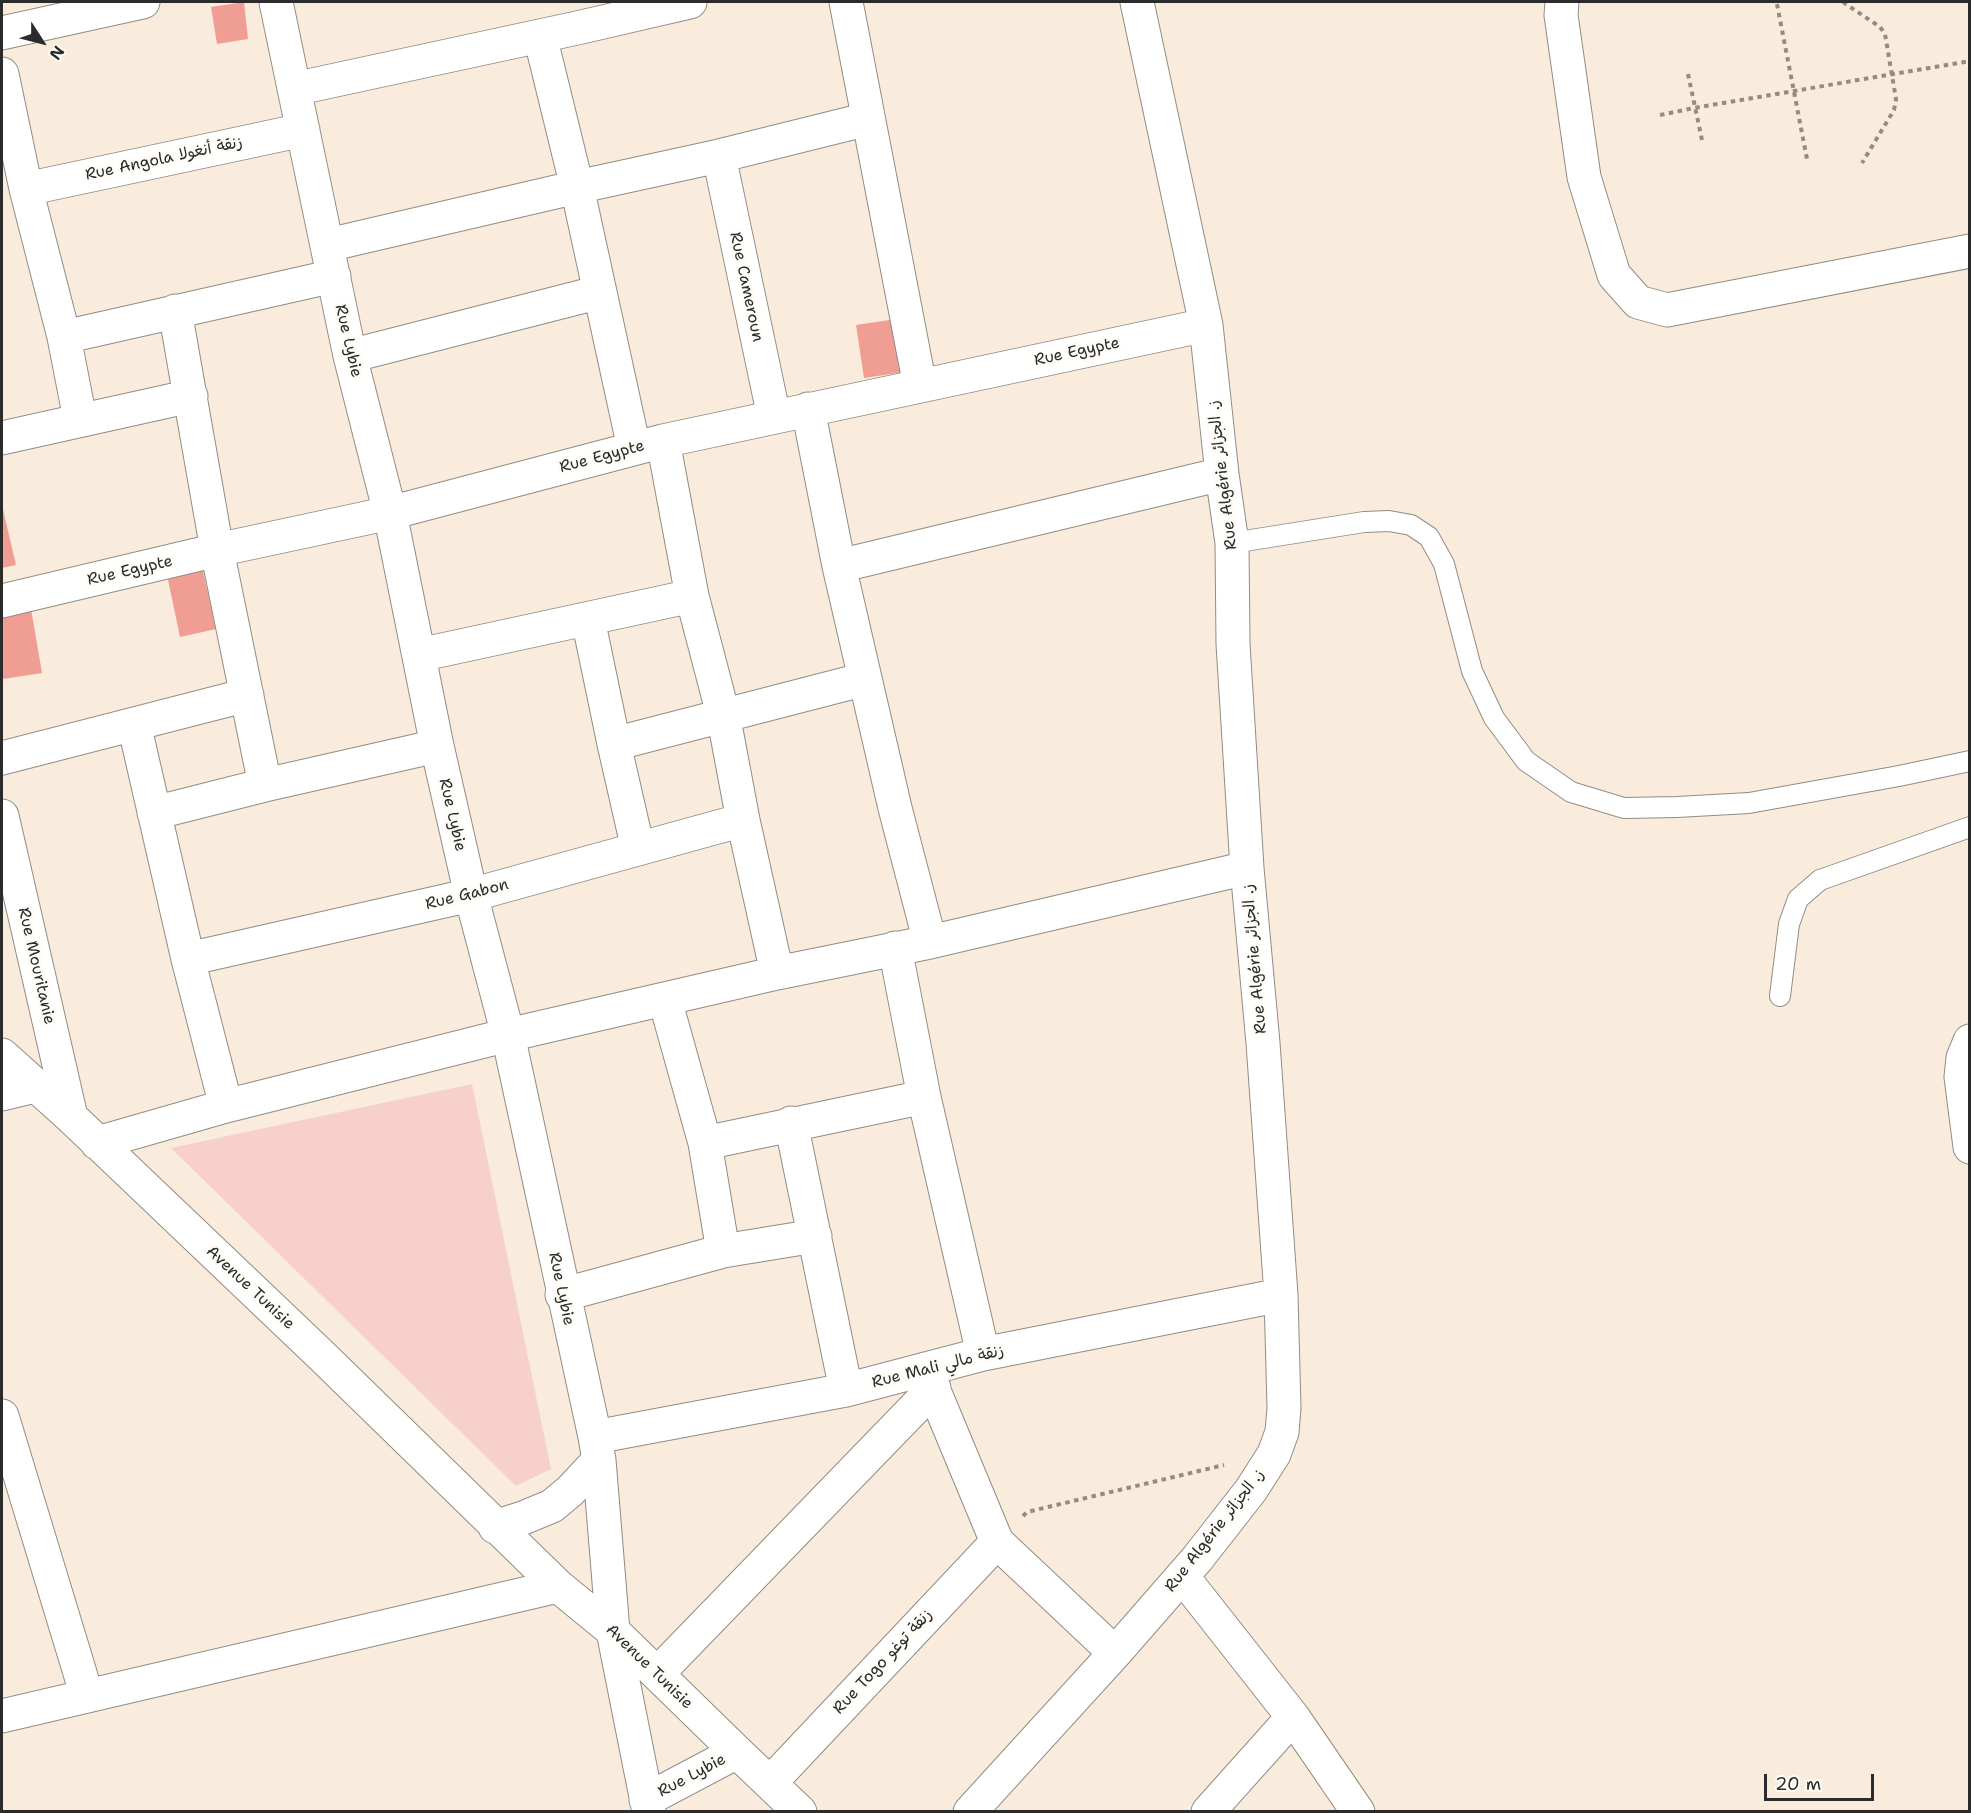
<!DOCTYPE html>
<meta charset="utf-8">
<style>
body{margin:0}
#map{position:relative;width:1971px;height:1813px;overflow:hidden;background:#f9ecdc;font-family:"Shantell Sans",sans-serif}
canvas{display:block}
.frame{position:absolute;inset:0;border:3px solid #2b2b2b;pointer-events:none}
.north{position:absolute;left:12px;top:12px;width:60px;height:60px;-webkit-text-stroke:4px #fdfcf7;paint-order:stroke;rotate:126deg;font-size:16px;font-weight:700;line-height:24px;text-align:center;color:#2b2b2b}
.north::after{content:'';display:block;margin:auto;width:21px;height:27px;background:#2b2b2b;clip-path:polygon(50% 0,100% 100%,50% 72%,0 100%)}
.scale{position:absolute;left:1764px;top:1774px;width:110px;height:27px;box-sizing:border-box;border:3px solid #2b2b2b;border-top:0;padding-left:8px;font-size:18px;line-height:21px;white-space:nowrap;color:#2b2b2b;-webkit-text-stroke:4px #fdfcf7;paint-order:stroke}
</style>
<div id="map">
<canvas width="1971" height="1813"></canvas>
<div class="frame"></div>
<div class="north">N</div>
<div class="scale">20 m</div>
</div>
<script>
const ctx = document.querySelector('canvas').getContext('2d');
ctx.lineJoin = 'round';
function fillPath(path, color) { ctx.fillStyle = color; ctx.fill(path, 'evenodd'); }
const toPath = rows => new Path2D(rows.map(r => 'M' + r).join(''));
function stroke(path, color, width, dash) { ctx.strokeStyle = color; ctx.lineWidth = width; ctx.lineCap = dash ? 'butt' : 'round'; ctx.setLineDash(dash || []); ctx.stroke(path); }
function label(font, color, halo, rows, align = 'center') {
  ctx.font = font + ' "Shantell Sans","Playpen Sans Arabic",sans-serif'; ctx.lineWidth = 6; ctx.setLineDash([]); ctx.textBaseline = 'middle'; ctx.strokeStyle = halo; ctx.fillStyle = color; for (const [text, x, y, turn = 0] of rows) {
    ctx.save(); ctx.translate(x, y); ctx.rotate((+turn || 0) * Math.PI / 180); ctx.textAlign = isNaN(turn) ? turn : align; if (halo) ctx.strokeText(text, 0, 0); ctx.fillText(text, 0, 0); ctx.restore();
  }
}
fillPath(toPath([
 [472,1084,551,1469,516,1486,171,1148]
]), '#f7d0cb');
fillPath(toPath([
 [244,2,248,39,217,44,211,7],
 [896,319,904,372,864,378,856,325],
 [2,505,16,565,2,568],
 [202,567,216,629,180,637,167,575],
 [30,603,42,673,3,679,2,608]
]), '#f09e93');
const lane = toPath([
 [1232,543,1364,522,1389,521,1411,525,1429,537,1444,564,1472,671,1494,718,1526,761,1571,792,1624,808,1677,807,1749,803,1899,776,1970,761],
 [1780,996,1789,924,1798,899,1820,880,1970,827]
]);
const street = toPath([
 [276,2,350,356,390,513,437,746,471,895,508,1035,595,1437,599,1460,613,1631,649,1812],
 [846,2,920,386],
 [1562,2,1561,15,1584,177,1614,275,1638,302,1667,310,1970,251],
 [2,33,143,2],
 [540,36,577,187,634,448],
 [2,74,26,189,64,337,80,419],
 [294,89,577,28,690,2],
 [719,156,774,417],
 [26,189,303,130],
 [328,245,577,187,719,156,868,119],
 [175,311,217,550,265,785],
 [64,337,334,276],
 [350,356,600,292],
 [808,409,839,566,895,808,930,942],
 [2,438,191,396],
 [663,441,692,596,723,714,743,820,777,973],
 [839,566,1222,474],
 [2,601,217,550,390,513,663,441,1206,325],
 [588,619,614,744],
 [419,655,692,596],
 [134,724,188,959,226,1106],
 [2,758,247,695],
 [154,813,265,785,437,746],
 [2,816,71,1117],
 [638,849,614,744,865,679],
 [895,948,924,1097,983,1354],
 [188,959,471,895,743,820],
 [665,1000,705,1143,723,1251],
 [1970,1041,1963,1058,1961,1077,1970,1147],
 [2,1055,71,1117,322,1356,558,1586,613,1631,737,1752,800,1812],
 [2,1094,35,1086],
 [791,1123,846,1390],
 [97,1143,226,1106,508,1035,777,973,930,942,1247,868],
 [705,1143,924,1097],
 [562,1295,723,1251,815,1236],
 [925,1369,997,1542,1115,1653],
 [2,1416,87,1696],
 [595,1437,846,1390,983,1354,1281,1295],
 [495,1527,523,1518,552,1506,570,1491,599,1460],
 [1182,1576,1293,1717,1358,1812],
 [657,1674,934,1388],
 [2,1716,558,1586],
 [770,1783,997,1542],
 [646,1800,737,1752],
 [970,1812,1115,1653,1197,1559,1251,1490,1274,1454,1282,1432,1284,1408,1281,1295,1263,1043,1247,868,1233,644,1232,543,1222,474,1206,325,1137,2],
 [1208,1812,1293,1717]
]);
stroke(lane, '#928c84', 22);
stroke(street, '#928c84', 35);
stroke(toPath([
 [1843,2,1880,27,1885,34,1896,99,1894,110,1862,163],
 [1777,4,1807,159],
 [1688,74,1702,140],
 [1660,115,1694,108,1970,61],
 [1023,1516,1027,1512,1224,1465]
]), '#928c84', 4, [4.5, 4.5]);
stroke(lane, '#fff', 20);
stroke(street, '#fff', 33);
label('16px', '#2b2b2b', '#fdfcf7', [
 ["Rue Angola زنقة أنغولا",164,159,-12],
 ["Rue Cameroun",746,287,78],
 ["Rue Lybie",348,341,77],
 ["Rue Egypte",1077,352,-12],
 ["Rue Egypte",602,457,-15],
 ["Rue Algérie ز. الجزائر",1223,475,-97],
 ["Rue Egypte",130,571,-13],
 ["Rue Lybie",452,815,77],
 ["Rue Gabon",467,895,-14],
 ["Rue Algérie ز. الجزائر",1255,959,-95],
 ["Rue Mouritanie",36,966,77],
 ["Avenue Tunisie",250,1288,43],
 ["Rue Lybie",561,1289,78],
 ["Rue Mali زنقة مالي",938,1367,-14],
 ["Rue Algérie ز. الجزائر",1215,1531,-52],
 ["Rue Togo زنقة توغو",883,1662,-47],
 ["Avenue Tunisie",649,1667,44],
 ["Rue Lybie",692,1776,-28]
]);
</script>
